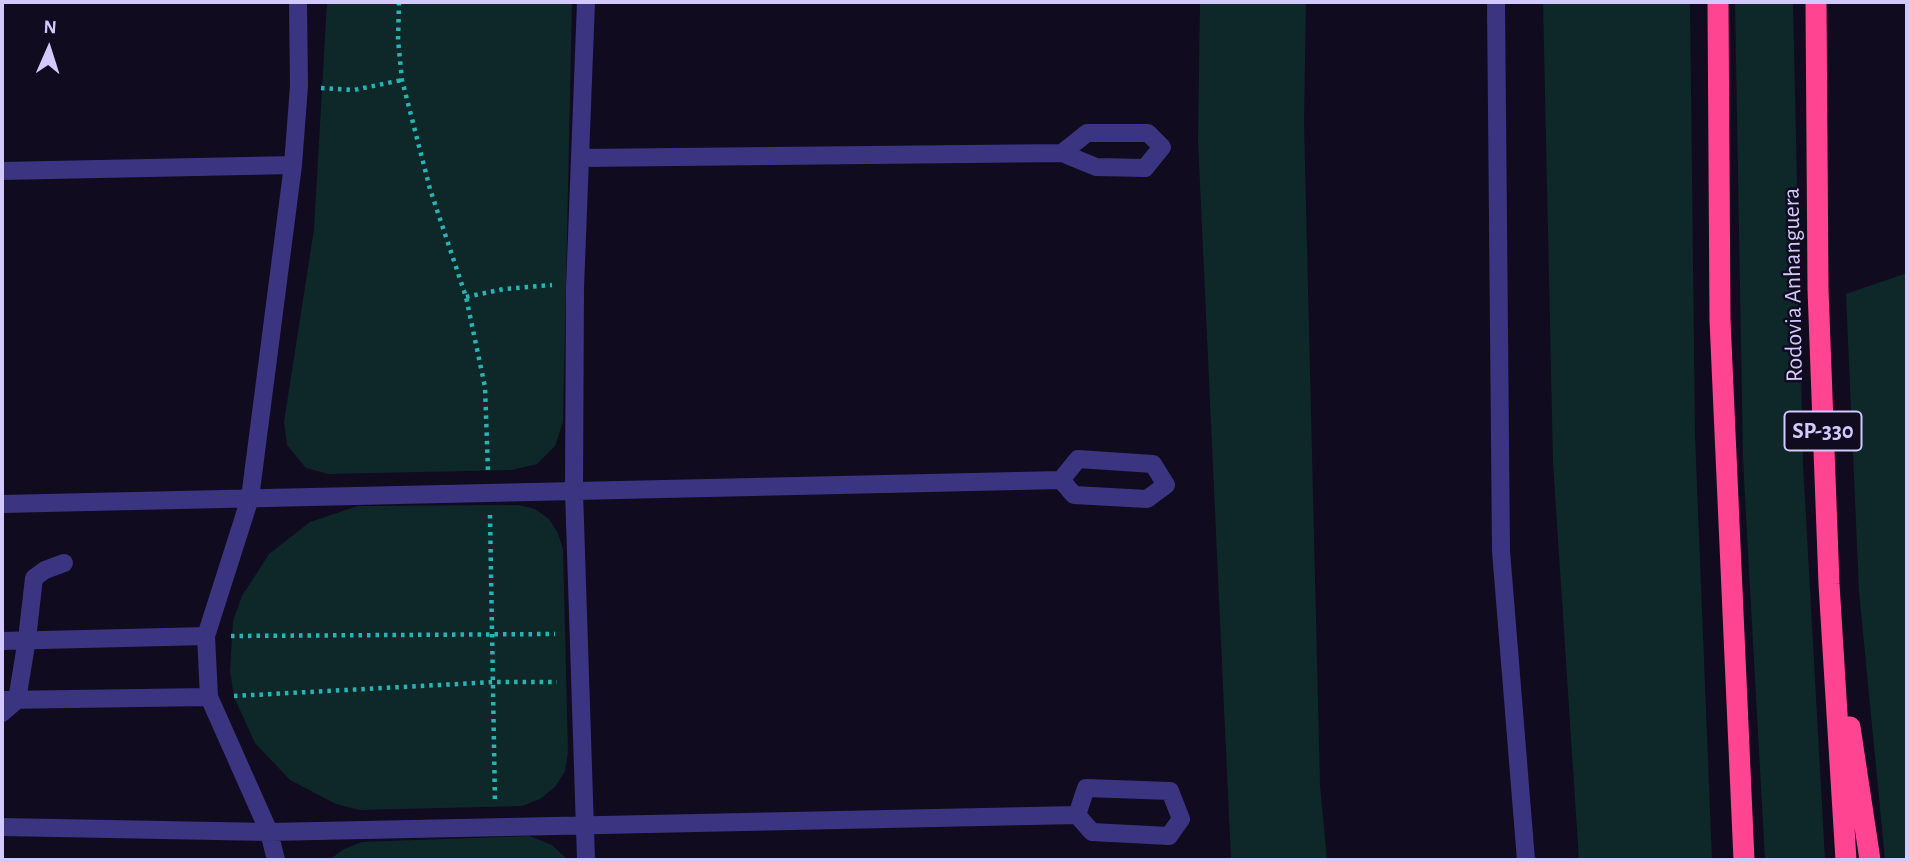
<!DOCTYPE html>
<style>
body{margin:0}
#map{position:relative;width:1909px;height:862px;overflow:hidden;background:#100b1e;font-family:"Alegreya Sans",sans-serif}
canvas{display:block}
.frame{position:absolute;inset:0;border:4px solid #d2c9ff;pointer-events:none}
.north{position:absolute;left:14px;top:14px;width:70px;height:70px;-webkit-text-stroke:5px #100b1e;paint-order:stroke;rotate:3deg;font-size:19px;font-weight:700;line-height:28px;text-align:center;color:#d2c9ff}
.north::after{content:'';display:block;margin:auto;width:24px;height:32px;background:#d2c9ff;clip-path:polygon(50% 0,100% 100%,50% 72%,0 100%)}
</style>
<div id="map">
<canvas width="1909" height="862"></canvas>
<div class="frame"></div>
<div class="north">N</div>
</div>
<script>
const ctx = document.querySelector('canvas').getContext('2d');
ctx.lineJoin = 'round';
function fillPath(path, color) { ctx.fillStyle = color; ctx.fill(path, 'evenodd'); }
const toPath = rows => new Path2D(rows.map(r => 'M' + r).join(''));
function stroke(path, color, width, dash) { ctx.strokeStyle = color; ctx.lineWidth = width; ctx.lineCap = dash ? 'butt' : 'round'; ctx.setLineDash(dash || []); ctx.stroke(path); }
function label(font, color, halo, rows, align = 'center') {
  ctx.font = font + ' "Alegreya Sans",sans-serif'; ctx.lineWidth = 5; ctx.setLineDash([]); ctx.textBaseline = 'middle'; ctx.strokeStyle = halo; ctx.fillStyle = color; for (const [text, x, y, turn = 0] of rows) {
    ctx.save(); ctx.translate(x, y); ctx.rotate((+turn || 0) * Math.PI / 180); ctx.textAlign = isNaN(turn) ? turn : align; if (halo) ctx.strokeText(text, 0, 0); ctx.fillText(text, 0, 0); ctx.restore();
  }
}
fillPath(toPath([
 [327,2,572,2,563,422,555,446,537,464,512,470,328,474,306,468,287,445,284,422,314,229],
 [1200,2,1306,2,1304,122,1320,785,1327,860,1231,860,1198,140],
 [1543,2,1690,2,1695,436,1712,860,1579,860,1553,463],
 [1735,2,1793,2,1803,464,1825,860,1765,860,1743,460],
 [1907,273,1907,860,1885,860,1859,591,1846,294],
 [519,505,535,509,549,519,558,533,563,549,568,752,565,771,555,787,540,799,522,806,360,810,336,804,290,780,255,743,234,697,230,671,233,621,242,596,269,554,310,522,358,506],
 [529,836,552,845,568,860,329,860,344,849,362,842]
]), '#0e2829');
stroke(toPath([
 [399,2,398,40,402,80,430,189,466,297,485,387,488,471],
 [321,88,354,90,402,80],
 [466,297,504,289,552,285],
 [490,515,495,803],
 [231,636,555,634],
 [234,696,495,682,557,682]
]), '#28b4b4', 4.5, [3.5, 5]);
stroke(toPath([
 [27,639,34,578,45,570,64,563]
]), '#3b3480', 18);
stroke(toPath([
 [586,2,575,288,574,491,586,860],
 [1496,2,1501,551,1526,860],
 [1087,133,1148,133,1162,147,1145,168,1096,167,1062,153,1087,133],
 [580,158,1062,153],
 [2,171,293,165],
 [2,504,1061,480,1078,459,1153,464,1166,485,1147,499,1074,495,1061,480],
 [2,641,206,636],
 [2,700,209,697],
 [2,713,17,700,27,639],
 [2,827,269,832,1077,815,1092,832,1169,836,1181,819,1170,791,1086,788,1077,815],
 [276,860,269,832,209,697,206,636,250,498,293,165,299,86,298,2]
]), '#3b3480', 18);
stroke(toPath([
 [1718,2,1720,320,1744,860],
 [1816,2,1818,289,1829,584,1846,860],
 [1850,727,1870,860]
]), '#ff4492', 21);
for (const [x, y, w] of [
 [1823,431,77]
]) { const box = new Path2D(); box.roundRect(x - w / 2, y - 19.5, w, 39, 5); ctx.fillStyle = '#100b1e'; ctx.fill(box); stroke(box, '#d2c9ff', 2); }
label('bold 23px', '#d2c9ff', null, [
 ["SP-330",1823,431]
]);
label('24px', '#d2c9ff', '#100b1e', [
 ["Rodovia Anhanguera",1793,285,-91]
]);
</script>
